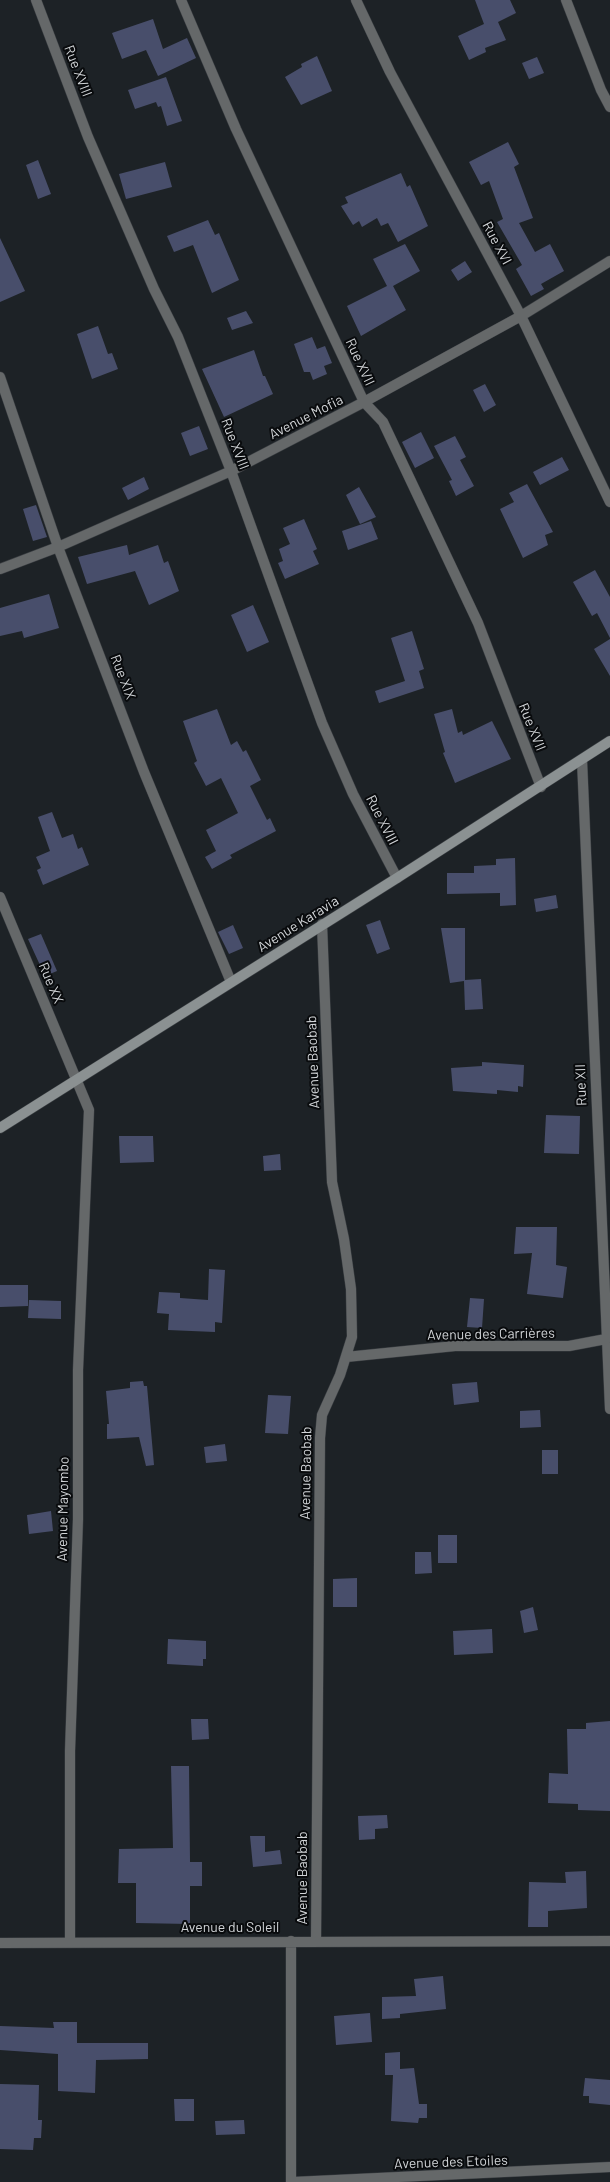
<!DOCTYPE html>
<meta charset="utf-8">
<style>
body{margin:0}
canvas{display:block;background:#1d2226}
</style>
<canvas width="610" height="2182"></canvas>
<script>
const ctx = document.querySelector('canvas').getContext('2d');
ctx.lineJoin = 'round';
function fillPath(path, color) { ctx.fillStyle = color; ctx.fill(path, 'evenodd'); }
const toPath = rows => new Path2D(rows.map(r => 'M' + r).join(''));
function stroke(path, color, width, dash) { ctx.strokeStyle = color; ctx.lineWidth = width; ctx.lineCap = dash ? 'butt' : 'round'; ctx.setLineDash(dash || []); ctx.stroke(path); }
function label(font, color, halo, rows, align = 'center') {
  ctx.font = font + ' Barlow,sans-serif'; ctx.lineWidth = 4; ctx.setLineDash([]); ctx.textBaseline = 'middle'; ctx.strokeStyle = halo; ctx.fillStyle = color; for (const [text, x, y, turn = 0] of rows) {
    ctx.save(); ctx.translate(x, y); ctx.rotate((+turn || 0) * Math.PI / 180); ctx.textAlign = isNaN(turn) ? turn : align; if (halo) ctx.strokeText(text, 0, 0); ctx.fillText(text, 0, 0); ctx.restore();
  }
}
fillPath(toPath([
 [475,0,510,0,516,13,498,22,506,40,485,48,486,52,469,60,458,36,484,24],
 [153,19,163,49,187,38,196,58,158,76,146,50,122,59,112,33],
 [317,56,332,91,301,105,285,77,302,67,301,64],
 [537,57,544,73,529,79,522,63],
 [166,77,182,121,167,126,161,106,158,107,156,102,135,109,128,90],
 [508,142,519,164,514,167,533,218,519,223,535,252,550,244,564,271,541,284,544,289,531,296,516,269,522,265,497,222,503,219,489,181,481,185,469,162],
 [38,160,51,194,38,199,26,165],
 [165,162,172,187,126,199,119,174],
 [401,173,407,187,410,185,428,226,398,242,388,223,381,226,377,218,362,227,359,221,353,225,341,206,348,203,345,197],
 [208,220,215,235,219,233,239,280,212,293,193,245,174,252,167,236],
 [0,238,25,291,0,302],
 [405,244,420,271,393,286,406,310,361,336,347,306,387,286,373,259],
 [465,261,472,272,458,281,451,270],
 [246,311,253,323,232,330,227,318],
 [98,326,108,354,112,353,118,369,92,379,77,334],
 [312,337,317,349,325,346,332,363,324,366,327,374,313,380,310,372,304,372,294,344],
 [254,350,263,376,265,376,273,394,224,417,202,369],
 [485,384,496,405,484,412,473,390],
 [199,426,208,449,190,456,181,433],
 [421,432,434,458,415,468,402,442],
 [455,436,466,457,460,460,474,486,456,496,449,481,452,480,434,446],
 [562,457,569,470,540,485,533,472],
 [144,477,149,489,128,500,122,488],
 [527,484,553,532,545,535,548,545,523,558,500,509,514,502,509,493],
 [359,487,376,517,360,524,346,495],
 [36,505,47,537,33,541,23,509],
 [304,519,317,549,313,551,319,564,285,579,278,563,283,561,279,549,290,544,283,528],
 [371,521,378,539,348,550,342,531],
 [127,545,129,555,158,545,164,563,168,561,179,591,149,605,135,571,87,584,78,557],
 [595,570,610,597,610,638,597,613,592,616,573,582],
 [49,594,59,628,24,638,22,631,0,636,0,608],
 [253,605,269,642,247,652,231,615],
 [412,631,424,669,419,671,424,688,379,703,375,691,405,681,391,638],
 [610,639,610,676,594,649],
 [217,709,231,745,237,741,243,752,246,750,261,780,250,786,267,820,270,818,276,831,230,855,232,858,212,869,205,857,216,851,206,830,238,813,221,778,206,786,194,763,197,761,183,721],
 [452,709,458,733,462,731,463,735,492,721,511,759,455,783,443,753,445,752,434,714],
 [52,812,62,838,73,834,78,849,82,847,89,865,43,885,37,870,41,868,36,857,50,851,38,817],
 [515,858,516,905,500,906,500,893,447,894,447,873,474,873,474,866,496,865,496,859],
 [556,895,558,908,536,912,534,899],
 [380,920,390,949,377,954,366,925],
 [233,925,243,948,229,954,218,932],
 [441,928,465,928,465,980,481,979,483,1009,465,1010,464,981,450,983],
 [41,934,57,971,45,976,28,939],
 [482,1062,524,1065,523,1087,518,1086,518,1092,497,1090,497,1094,453,1091,451,1068,482,1066],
 [546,1115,580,1116,579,1154,544,1153],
 [119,1136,153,1136,154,1162,120,1163],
 [280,1154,281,1170,264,1171,263,1156],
 [516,1227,557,1227,556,1265,567,1267,563,1298,527,1294,532,1253,514,1254],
 [209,1269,225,1270,222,1323,215,1322,215,1332,168,1330,169,1314,157,1313,159,1292,180,1293,180,1298,208,1300],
 [0,1285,28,1285,28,1306,0,1307],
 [470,1298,484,1299,482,1328,467,1327],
 [29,1300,61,1301,61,1319,28,1318],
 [143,1381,144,1386,147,1386,154,1465,146,1466,139,1437,107,1439,107,1424,109,1424,106,1391,130,1388,130,1382],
 [477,1382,479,1402,454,1405,452,1384],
 [268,1395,291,1396,288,1434,265,1433],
 [540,1410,541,1427,520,1428,520,1411],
 [225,1444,227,1461,206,1463,204,1447],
 [542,1450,558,1450,558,1474,542,1474],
 [51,1511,53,1531,29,1534,27,1515],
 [438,1535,457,1535,457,1563,438,1563],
 [415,1552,431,1552,432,1573,415,1574],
 [357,1578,357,1607,333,1607,333,1579],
 [533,1607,538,1630,524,1633,520,1611],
 [492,1629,493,1653,454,1655,453,1631],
 [168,1639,206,1641,206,1659,203,1659,203,1666,167,1664],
 [191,1719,208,1719,209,1739,192,1740],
 [610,1721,610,1811,578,1810,578,1804,548,1803,549,1773,568,1774,567,1729,586,1729,586,1723],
 [171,1766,189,1766,190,1862,202,1862,202,1886,190,1886,190,1924,136,1923,136,1883,118,1883,119,1849,173,1848],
 [387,1815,388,1828,375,1829,375,1839,359,1840,358,1816],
 [250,1836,265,1836,265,1852,280,1850,282,1864,253,1867],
 [586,1871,587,1908,548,1911,548,1927,528,1927,529,1882,566,1883,565,1872],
 [443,1976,446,2009,400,2014,400,2018,382,2019,382,1997,416,1996,414,1979],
 [370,2013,372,2042,336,2045,334,2016],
 [53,2022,77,2022,77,2043,148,2043,148,2059,96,2060,95,2093,58,2091,58,2054,0,2050,0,2026,54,2028],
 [400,2052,400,2069,414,2068,419,2104,427,2104,427,2118,419,2118,418,2123,391,2121,393,2075,385,2075,385,2053],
 [585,2078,610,2080,610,2105,589,2103,589,2096,583,2096],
 [0,2084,39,2085,38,2120,42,2120,41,2138,34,2138,33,2150,0,2149],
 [174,2099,194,2099,194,2121,175,2121],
 [244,2120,245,2134,216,2135,215,2121]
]), '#484e6b');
const street = toPath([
 [36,0,88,137,154,289,178,337,231,471,322,723,353,794,397,878],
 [181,0,236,129,364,402,383,422,478,623,541,787],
 [356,0,390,72,521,316,610,502],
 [566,0,601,90,610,107],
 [0,377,58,547,144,772,231,982],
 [0,569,58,547,231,471,364,402,521,316,610,261],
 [582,760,610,1409],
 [0,897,89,1110,78,1370,78,1519,70,1751,70,1942],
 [346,1357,455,1346,569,1346,606,1339],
 [316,1941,320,1438,322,1415,340,1375,352,1337,351,1289,344,1239,332,1182,322,924],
 [0,1943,610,1941],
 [291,2182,291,1941],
 [293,2182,610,2167]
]);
const secondary = toPath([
 [0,1128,397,878,610,741]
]);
stroke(street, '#3a3e42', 11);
stroke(secondary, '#3a3e42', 11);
stroke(street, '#656869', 10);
stroke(secondary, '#8b9192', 10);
label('14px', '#d1d4d7', '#090b0d', [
 ["Rue XVIII",78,71,69],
 ["Rue XVI",497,243,62],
 ["Rue XVII",360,362,65],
 ["Avenue Mofia",306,417,-27],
 ["Rue XVIII",235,444,69],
 ["Rue XIX",123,677,69],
 ["Rue XVII",532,727,68],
 ["Rue XVIII",382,820,63],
 ["Avenue Karavia",298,924,-32],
 ["Rue XX",51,983,67],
 ["Avenue Baobab",313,1062,-92],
 ["Rue XII",581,1085,-92],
 ["Avenue des Carrières",491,1334,-1],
 ["Avenue Baobab",306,1473,-89],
 ["Avenue Mayombo",63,1509,-89],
 ["Avenue Baobab",302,1878,-90],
 ["Avenue du Soleil",230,1927],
 ["Avenue des Etoiles",451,2162,-2]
]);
</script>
